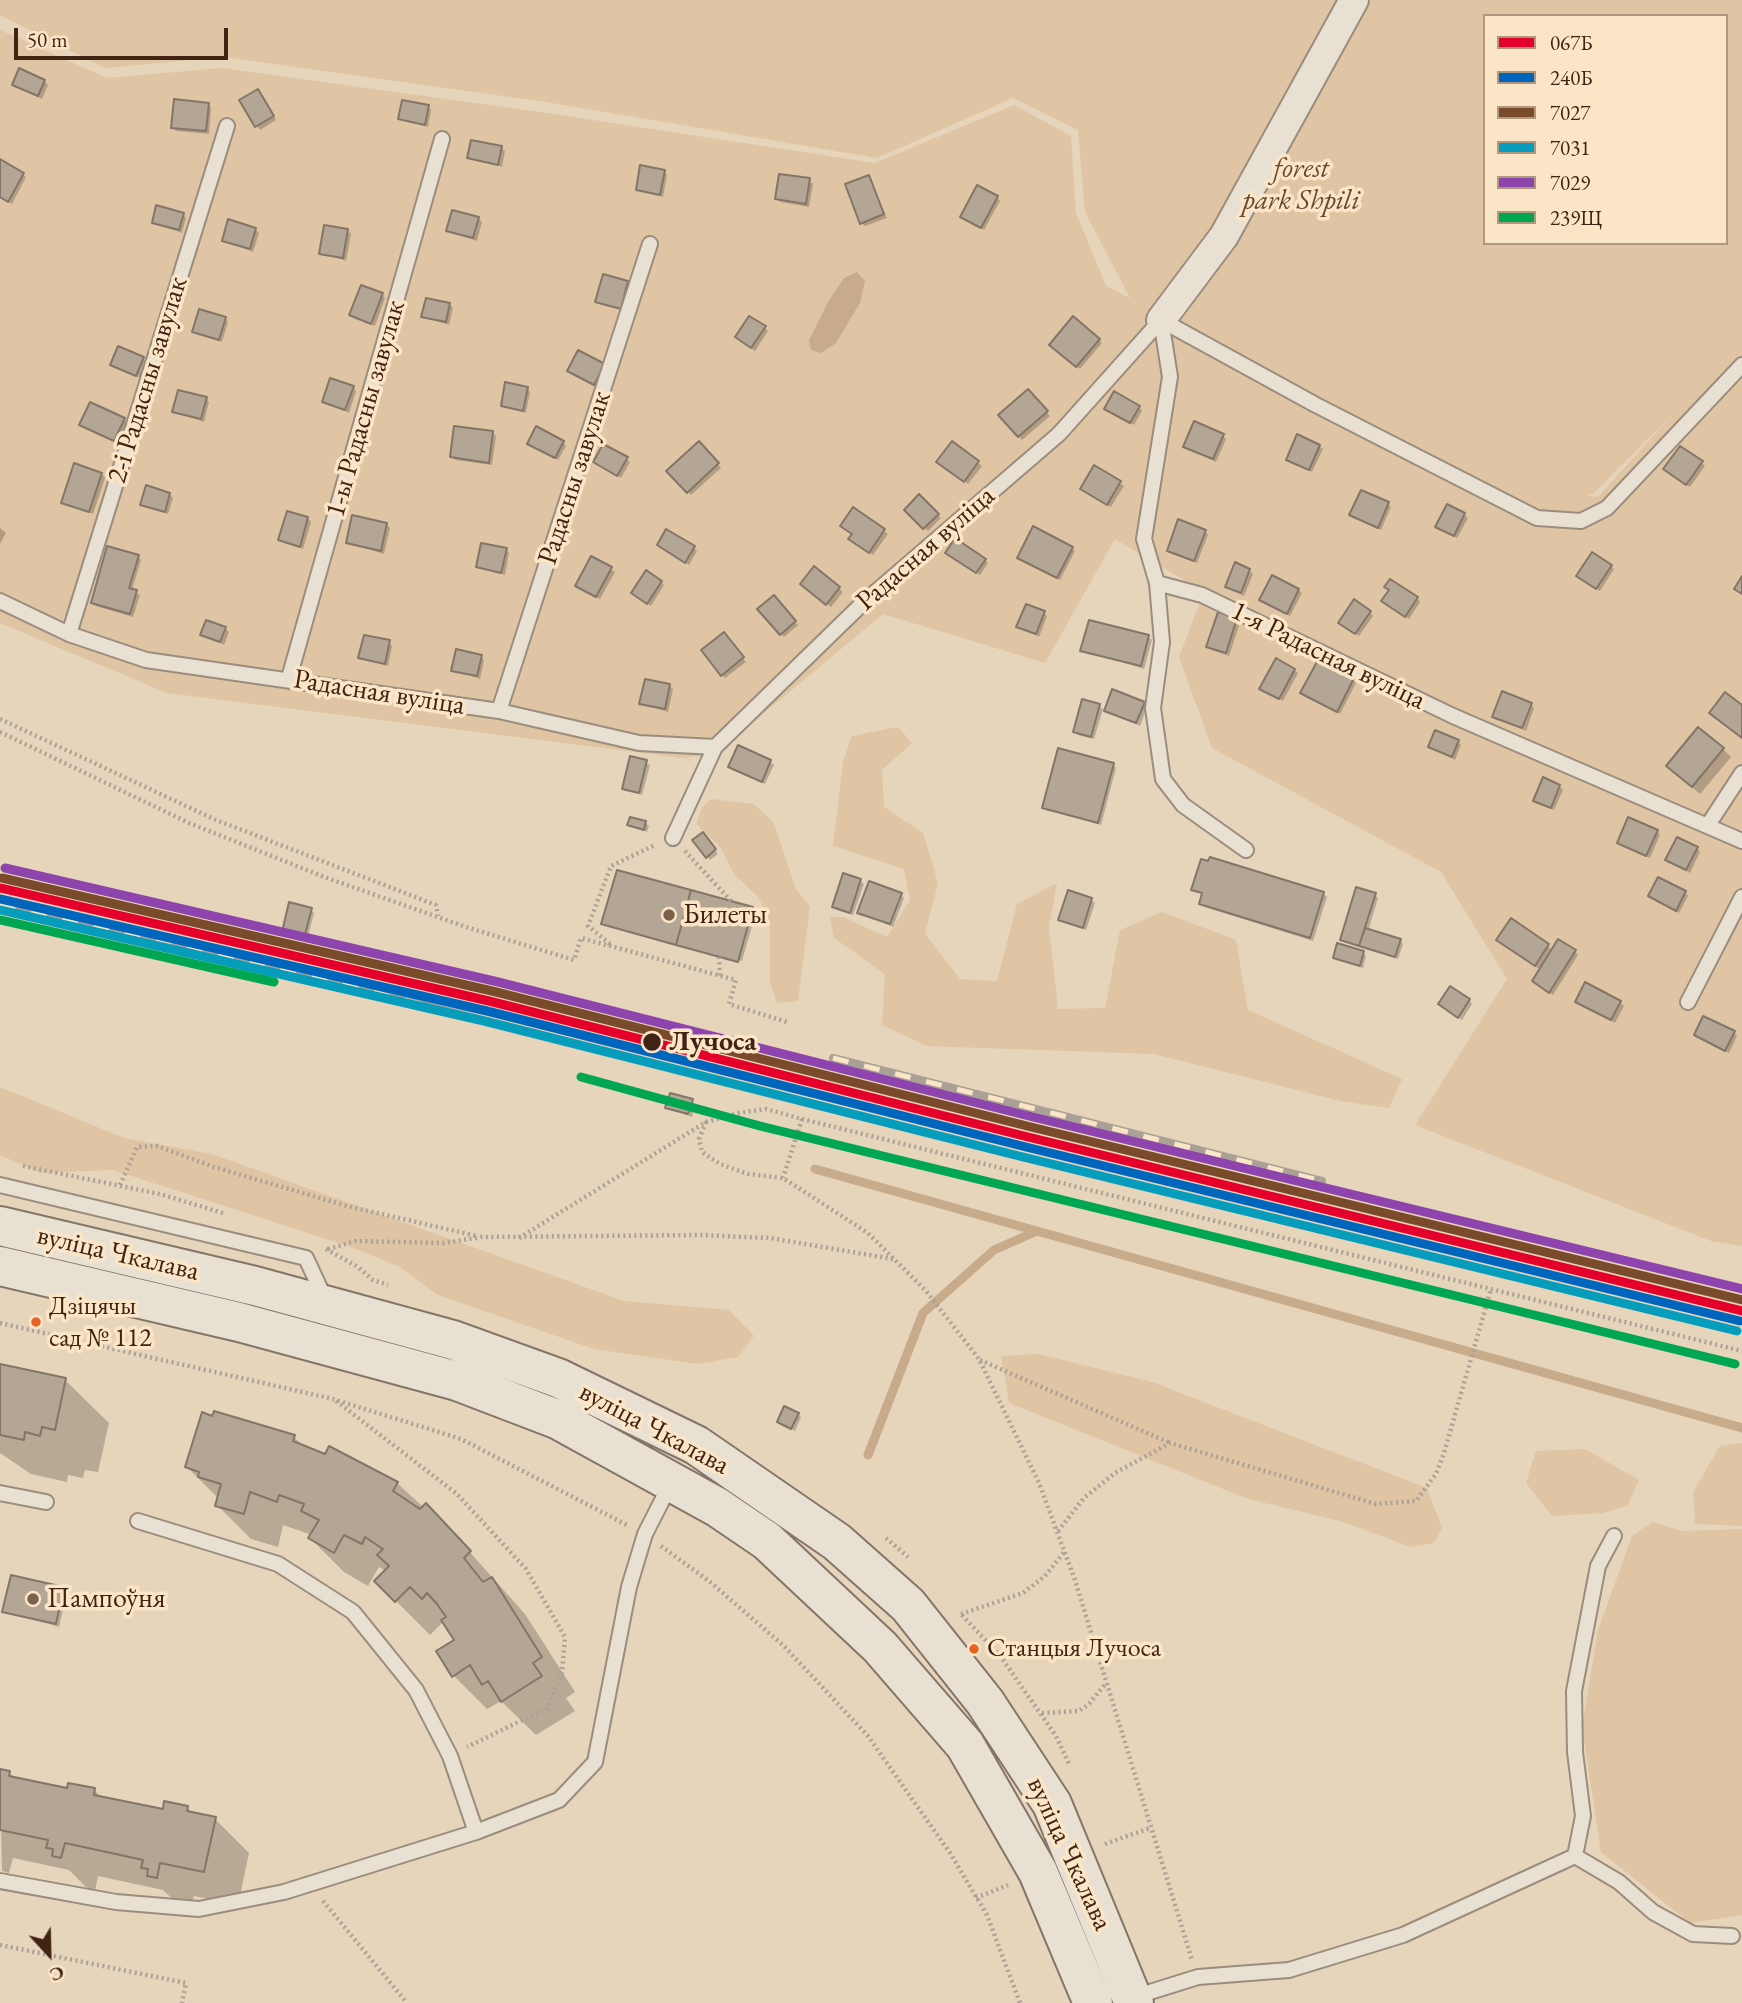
<!DOCTYPE html>
<meta charset="utf-8">
<style>
body{margin:0}
#map{position:relative;width:1742px;height:2003px;overflow:hidden;background:#e6d4bb;font-family:"EB Garamond",serif}
canvas{display:block}
.legend{position:absolute;left:1483px;top:14px;width:245px;height:231px;box-sizing:border-box;background:#fae6c7;border:2px solid #b0987f;margin:0;padding:9px 12px;list-style:none;font-size:21px;color:#412314}
.legend li{display:flex;align-items:center;gap:14px;height:35px}
.legend b{width:35px;border:2px solid #b0987f}
.north{position:absolute;left:14px;top:1919px;width:70px;height:70px;-webkit-text-stroke:5px #fae6c7;paint-order:stroke;rotate:158deg;font-size:19px;font-weight:700;line-height:28px;text-align:center;color:#412314}
.north::after{content:'';display:block;margin:auto;width:24px;height:32px;background:#412314;clip-path:polygon(50% 0,100% 100%,50% 72%,0 100%)}
.scale{position:absolute;left:14px;top:28px;width:214px;height:32px;box-sizing:border-box;border:4px solid #412314;border-top:0;padding-left:9px;font-size:21px;line-height:24px;white-space:nowrap;color:#412314;-webkit-text-stroke:5px #fae6c7;paint-order:stroke}
</style>
<div id="map">
<canvas width="1742" height="2003"></canvas>
<ul class="legend">
<li><b style="height:9px;background:#e4002b"></b>067Б</li>
<li><b style="height:9px;background:#0065bd"></b>240Б</li>
<li><b style="height:9px;background:#7a4b2a"></b>7027</li>
<li><b style="height:9px;background:#069cbb"></b>7031</li>
<li><b style="height:9px;background:#8e44ad"></b>7029</li>
<li><b style="height:9px;background:#00a651"></b>239Щ</li>
</ul>
<div class="north">С</div>
<div class="scale">50 m</div>
</div>
<script>
const ctx = document.querySelector('canvas').getContext('2d');
ctx.lineJoin = 'round';
function fillPath(path, color) { ctx.fillStyle = color; ctx.fill(path, 'evenodd'); }
const toPath = rows => new Path2D(rows.map(r => 'M' + r).join(''));
function stroke(path, color, width, dash) { ctx.strokeStyle = color; ctx.lineWidth = width; ctx.lineCap = dash ? 'butt' : 'round'; ctx.setLineDash(dash || []); ctx.stroke(path); }
function label(font, color, halo, rows, align = 'center') {
  ctx.font = font + ' "EB Garamond",serif'; ctx.lineWidth = 7; ctx.setLineDash([]); ctx.textBaseline = 'middle'; ctx.strokeStyle = halo; ctx.fillStyle = color; for (const [text, x, y, turn = 0] of rows) {
    ctx.save(); ctx.translate(x, y); ctx.rotate((+turn || 0) * Math.PI / 180); ctx.textAlign = isNaN(turn) ? turn : align; if (halo) ctx.strokeText(text, 0, 0); ctx.fillText(text, 0, 0); ctx.restore();
  }
}
fillPath(toPath([
 [0,0,1742,0,1742,1246,1711,1241,1415,1125,1507,979,1441,872,1212,748,1179,657,1204,592,1115,539,1045,663,883,614,715,754,683,758,167,693,0,623,0,30,107,78,222,68,547,113,875,163,1014,105,1071,136,1076,213,1106,286,1130,298,1085,212,1078,130,1013,98,877,158,546,102,224,57,105,68,0,15],
 [1485,16,1726,16,1726,243,1485,243],
 [1674,413,1598,497,1588,496,1594,493],
 [898,727,912,743,882,770,884,807,923,833,938,883,925,934,960,979,997,981,1017,904,1057,883,1049,927,1058,1009,1105,1008,1120,930,1162,912,1236,940,1248,1010,1402,1079,1389,1108,1340,1101,1154,1054,927,1046,882,1025,885,974,834,938,830,917,843,917,887,937,910,900,904,869,833,846,843,762,852,736],
 [711,799,754,804,774,823,796,889,810,907,798,1001,777,1003,770,983,770,924,759,898,734,874,721,848,696,824,702,807],
 [0,1087,124,1138,212,1154,624,1301,729,1310,754,1336,738,1357,698,1364,594,1349,438,1295,400,1267,348,1246,113,1170,41,1173,0,1155],
 [1039,1354,1152,1382,1427,1488,1442,1528,1434,1543,1411,1547,1340,1521,1248,1499,1009,1403,1001,1356],
 [1742,1443,1742,1526,1695,1524,1693,1492,1720,1446],
 [1585,1449,1639,1480,1628,1505,1603,1513,1552,1516,1526,1483,1536,1451],
 [1652,1522,1682,1531,1742,1529,1742,1915,1690,1923,1601,1852,1582,1727,1598,1630,1632,1536]
]), '#dfc5a3');
fillPath(toPath([
 [857,272,865,281,860,303,836,343,821,353,811,350,809,340,828,302,844,278]
]), '#c7ab8b');
fillPath(toPath([
 [44,81,48,85,42,99,14,85],
 [261,95,276,120,260,130,242,101],
 [208,104,211,108,209,134,176,131,173,128],
 [428,107,431,110,428,127,400,119],
 [501,148,505,151,502,167,469,157],
 [0,161,26,177,12,204,0,197],
 [664,171,667,175,663,197,638,189],
 [869,177,887,218,865,226,862,223],
 [809,180,813,184,809,207,780,202,777,198],
 [997,197,1000,201,984,230,962,217],
 [183,214,186,218,182,233,154,223],
 [478,218,482,222,477,241,448,231],
 [255,229,259,233,253,252,224,240],
 [348,231,351,234,346,261,321,253],
 [627,283,631,286,624,311,597,301],
 [382,295,385,298,375,326,351,315],
 [450,305,453,308,449,325,423,317],
 [225,318,228,322,222,342,194,332],
 [1073,318,1102,343,1080,369,1054,348],
 [765,328,768,331,755,351,740,341],
 [143,359,147,362,140,378,112,364],
 [604,365,598,388,569,371],
 [353,387,356,391,349,413,324,402],
 [527,388,530,392,526,413,503,406],
 [1028,391,1050,416,1022,440,1000,415],
 [206,399,209,402,204,422,174,411],
 [1139,407,1142,411,1134,425,1110,412],
 [124,419,127,423,118,443,81,425],
 [493,433,496,436,492,465,455,460,452,456],
 [1223,436,1226,439,1216,462,1185,446],
 [563,442,566,446,558,460,533,447],
 [952,443,982,466,968,484,942,465],
 [699,444,721,468,691,495,669,471],
 [1319,446,1323,449,1312,472,1288,459],
 [626,459,630,462,621,478,595,462],
 [1702,463,1705,466,1690,487,1669,473],
 [1095,467,1124,486,1111,507,1085,492],
 [102,474,105,478,93,514,63,502],
 [169,494,173,498,168,514,142,504],
 [919,497,941,518,928,531,906,510],
 [1388,504,1391,507,1381,530,1352,515],
 [853,510,888,534,873,555,854,542],
 [1464,514,1468,518,1457,538,1441,530],
 [308,518,311,522,303,549,280,540],
 [387,525,390,528,384,554,348,543],
 [0,528,6,533,0,544],
 [1205,531,1208,535,1197,563,1169,550],
 [659,545,694,548,697,551,689,565],
 [1072,548,1075,551,1060,580,1022,561],
 [506,550,509,553,505,575,478,567],
 [951,556,985,560,988,563,980,575],
 [138,557,141,560,132,590,140,595,133,617,96,606,92,603],
 [592,558,615,572,600,599,581,589],
 [1611,566,1614,569,1600,591,1582,580],
 [815,569,843,592,831,607,806,587],
 [1249,570,1253,574,1244,596,1227,587],
 [661,582,664,585,651,606,636,596],
 [1298,590,1302,593,1290,616,1265,603],
 [773,598,798,625,784,637,760,609],
 [1417,598,1420,602,1409,619,1387,604],
 [1370,612,1373,616,1359,636,1343,626],
 [1044,613,1047,616,1039,637,1019,626],
 [1236,620,1240,623,1229,656,1212,650,1208,647],
 [225,628,229,632,224,645,202,635],
 [1148,637,1152,640,1144,669,1082,650],
 [727,638,746,662,725,678,722,674],
 [389,642,392,646,388,666,360,657],
 [481,657,484,660,480,679,453,670],
 [1294,670,1298,673,1283,701,1261,689],
 [1353,680,1356,683,1340,714,1302,693],
 [669,685,673,689,668,712,641,704],
 [1144,703,1147,707,1140,726,1106,710],
 [1531,705,1534,708,1526,731,1494,716],
 [1099,706,1103,709,1094,739,1078,735,1075,731],
 [1458,742,1461,745,1455,760,1430,747],
 [1723,749,1731,757,1700,794,1676,774],
 [631,758,650,765,642,795,624,788],
 [770,762,774,765,765,784,730,767],
 [1113,764,1116,768,1101,825,1044,807],
 [1559,786,1563,790,1554,810,1536,801],
 [646,823,649,826,647,832,629,825],
 [1657,831,1660,835,1650,858,1619,843],
 [706,838,718,854,710,860,707,856],
 [1697,848,1700,852,1690,873,1667,860],
 [1211,859,1324,894,1327,897,1313,941,1205,907,1201,903,1204,895,1193,889],
 [618,872,753,909,756,912,742,961,605,925],
 [860,881,864,884,853,915,837,910,834,907],
 [1685,892,1688,896,1679,913,1650,896],
 [901,895,904,898,893,927,859,912],
 [1375,895,1378,898,1368,931,1400,940,1403,944,1398,959,1342,940],
 [1091,900,1095,903,1086,930,1060,919],
 [311,910,314,913,307,940,284,931],
 [1512,921,1553,950,1575,952,1578,955,1553,995,1537,984,1541,970,1502,944],
 [1363,953,1366,956,1363,968,1335,958],
 [1469,1000,1472,1004,1462,1020,1444,1007],
 [1577,1001,1620,1002,1624,1006,1615,1023],
 [1734,1033,1737,1036,1729,1053,1696,1035],
 [692,1100,695,1104,692,1117,667,1108],
 [0,1366,65,1380,109,1423,98,1472,85,1470,83,1478,68,1475,67,1482,31,1474,0,1453],
 [798,1414,801,1417,795,1431,779,1422],
 [294,1437,305,1448,397,1483,459,1540,525,1614,575,1692,566,1698,575,1711,536,1735,501,1701,487,1709,453,1675,456,1640,444,1621,430,1635,376,1581,386,1571,379,1567,368,1586,344,1572,310,1538,312,1535,283,1525,278,1547,251,1539,217,1505,219,1499,187,1467],
 [63,1589,67,1592,59,1627,4,1611],
 [0,1770,9,1772,16,1779,68,1790,94,1790,102,1798,164,1811,187,1807,194,1814,215,1819,249,1853,238,1905,194,1896,190,1911,183,1909,163,1890,98,1876,95,1891,88,1889,69,1870,13,1858,9,1873,2,1871]
]), '#0003');
stroke(toPath([
 [815,1169,1742,1428],
 [868,1455,923,1313,994,1250,1037,1231]
]), '#c7ab8b', 9);
const building = toPath([
 [19,68,45,80,38,96,12,85,19,68],
 [258,89,274,116,255,127,239,100,258,89],
 [174,99,209,103,206,131,171,128,174,99],
 [402,100,429,105,425,125,398,119,402,100],
 [471,140,502,146,498,165,467,158,471,140],
 [0,159,24,173,8,202,0,197,0,159],
 [640,165,665,170,660,195,636,190,640,165],
 [779,174,810,178,806,204,775,199,779,174],
 [869,175,884,214,860,224,845,184,869,175],
 [977,185,998,196,981,228,960,217,977,185],
 [156,205,184,213,179,230,152,223,156,205],
 [452,210,479,217,473,238,446,231,452,210],
 [228,219,256,228,250,249,222,241,228,219],
 [324,225,348,229,343,258,319,254,324,225],
 [603,274,628,281,621,309,595,302,603,274],
 [361,285,383,293,371,324,349,315,361,285],
 [426,298,450,303,446,322,421,317,426,298],
 [199,309,226,317,219,340,192,332,199,309],
 [749,316,766,326,751,348,735,337,749,316],
 [1073,316,1100,339,1076,367,1049,345,1073,316],
 [118,346,144,357,136,376,110,365,118,346],
 [578,350,605,364,594,385,567,371,578,350],
 [330,378,354,386,345,410,322,402,330,378],
 [505,382,528,387,523,411,501,406,505,382],
 [1028,389,1048,411,1018,437,998,415,1028,389],
 [178,390,207,397,201,419,172,412,178,390],
 [1114,391,1140,406,1130,423,1104,409,1114,391],
 [90,402,125,418,114,441,79,425,90,402],
 [1194,421,1224,434,1213,459,1183,447,1194,421],
 [454,426,493,431,489,463,450,457,454,426],
 [536,426,564,441,555,458,527,444,536,426],
 [1297,434,1320,445,1309,470,1286,460,1297,434],
 [699,441,719,463,687,493,666,471,699,441],
 [952,441,979,461,964,482,936,462,952,441],
 [603,444,628,457,617,476,593,462,603,444],
 [1680,446,1703,461,1686,485,1663,469,1680,446],
 [74,463,102,473,89,512,61,503,74,463],
 [1094,465,1121,481,1107,505,1080,489,1094,465],
 [146,485,170,493,165,512,140,505,146,485],
 [1361,490,1389,502,1378,528,1349,515,1361,490],
 [919,494,939,514,923,529,904,510,919,494],
 [1447,504,1465,513,1454,536,1435,527,1447,504],
 [853,507,885,529,869,553,848,539,852,534,840,526,853,507],
 [287,511,308,517,300,547,278,540,287,511],
 [352,515,387,523,381,551,346,543,352,515],
 [1178,519,1206,530,1194,561,1167,551,1178,519],
 [1033,526,1073,547,1057,578,1017,558,1033,526],
 [666,529,695,546,685,563,657,545,666,529],
 [955,538,986,559,976,573,945,553,955,538],
 [481,543,507,548,501,573,476,567,481,543],
 [107,546,139,555,129,588,137,590,130,614,91,603,107,546],
 [1592,552,1612,565,1596,589,1576,576,1592,552],
 [591,556,612,567,596,597,575,586,591,556],
 [1235,562,1250,569,1241,593,1225,587,1235,562],
 [814,566,840,587,826,605,800,584,814,566],
 [646,570,662,581,647,604,631,593,646,570],
 [1272,575,1299,589,1287,614,1259,600,1272,575],
 [1742,576,1742,594,1734,589,1742,576],
 [1390,579,1418,597,1405,617,1381,601,1389,590,1384,587,1390,579],
 [774,595,796,621,780,635,757,609,774,595],
 [1354,599,1371,611,1355,634,1338,623,1354,599],
 [1026,604,1045,611,1036,634,1016,627,1026,604],
 [1218,612,1237,618,1226,653,1206,647,1218,612],
 [206,620,226,627,220,642,200,635,206,620],
 [1089,620,1149,635,1141,666,1080,651,1089,620],
 [724,632,744,657,721,676,701,650,724,632],
 [364,635,390,640,385,664,358,658,364,635],
 [456,649,482,655,477,676,451,671,456,649],
 [1276,658,1295,669,1279,699,1259,689,1276,658],
 [1318,660,1354,678,1337,712,1300,693,1318,660],
 [645,679,670,684,665,709,639,704,645,679],
 [1112,689,1145,702,1136,723,1104,711,1112,689],
 [1502,691,1532,703,1522,728,1492,717,1502,691],
 [1725,692,1742,705,1742,738,1709,713,1725,692],
 [1082,699,1100,704,1091,737,1073,732,1082,699],
 [1698,727,1724,748,1692,787,1666,766,1698,727],
 [1435,730,1459,740,1452,757,1428,747,1435,730],
 [738,745,771,760,762,782,728,767,738,745],
 [1058,748,1114,763,1098,823,1042,808,1058,748],
 [630,756,647,760,639,793,622,789,630,756],
 [1543,777,1560,785,1551,808,1533,801,1543,777],
 [630,817,646,821,644,830,627,825,630,817],
 [1628,817,1658,830,1646,856,1617,843,1628,817],
 [703,832,716,849,706,858,692,840,703,832],
 [1677,837,1698,847,1686,870,1665,860,1677,837],
 [1210,857,1324,892,1310,938,1199,904,1202,893,1191,890,1201,859,1208,861,1210,857],
 [617,870,691,890,676,945,601,924,617,870],
 [843,873,861,879,850,913,832,907,843,873],
 [1658,877,1686,891,1676,911,1648,896,1658,877],
 [869,881,902,893,890,924,857,913,869,881],
 [1356,887,1376,893,1359,946,1340,940,1356,887],
 [691,890,753,907,738,962,676,945,691,890],
 [1068,890,1092,898,1083,928,1058,920,1068,890],
 [289,902,312,908,304,938,282,932,289,902],
 [1511,918,1549,944,1535,966,1496,940,1511,918],
 [1365,928,1401,939,1395,957,1359,946,1365,928],
 [1558,939,1576,950,1549,993,1532,981,1558,939],
 [1337,943,1364,951,1360,966,1333,958,1337,943],
 [1585,982,1621,1001,1611,1020,1575,1002,1585,982],
 [1450,986,1470,999,1458,1018,1438,1004,1450,986],
 [1703,1016,1735,1031,1725,1051,1694,1035,1703,1016],
 [670,1093,693,1099,688,1114,665,1108,670,1093],
 [0,1364,66,1378,55,1430,42,1427,40,1436,25,1432,24,1440,0,1435,0,1364],
 [784,1406,799,1413,791,1429,777,1422,784,1406],
 [214,1411,295,1435,293,1441,325,1454,329,1446,398,1482,393,1491,420,1509,426,1503,471,1551,464,1558,483,1582,492,1577,542,1657,533,1663,542,1676,501,1702,488,1681,482,1685,470,1665,452,1677,436,1651,454,1640,441,1620,446,1617,437,1604,427,1593,422,1599,410,1587,395,1602,374,1581,389,1566,377,1555,383,1549,365,1537,362,1544,344,1535,334,1553,308,1538,319,1520,301,1511,304,1504,279,1495,277,1502,250,1492,244,1514,215,1506,221,1484,198,1477,199,1472,185,1467,202,1412,212,1416,214,1411],
 [11,1575,64,1587,56,1624,2,1612,11,1575],
 [0,1769,10,1771,9,1776,67,1788,68,1783,95,1788,94,1795,163,1809,164,1801,188,1806,187,1811,216,1817,204,1872,160,1863,157,1878,147,1876,148,1869,141,1868,143,1860,65,1843,61,1858,52,1856,53,1849,46,1848,48,1840,0,1830,0,1769]
]);
fillPath(building, '#b4a694');
stroke(building, '#837567', 2);
const service = toPath([
 [1161,320,1170,377,1144,539,1157,583,1202,595,1453,716,1742,841],
 [1157,583,1162,642,1153,708,1163,779,1183,805,1246,850],
 [0,601,69,634,146,660,499,711,639,743,715,747,864,602,1059,434,1161,320,1316,405,1537,518,1581,521,1607,508,1742,365],
 [69,634,227,126],
 [289,678,442,139],
 [499,711,650,244],
 [1708,825,1742,773],
 [673,838,715,747],
 [1688,1002,1742,897],
 [0,1185,306,1258,325,1299],
 [0,1493,46,1502],
 [138,1521,278,1564,353,1612,416,1690,450,1756,476,1832],
 [1614,1536,1598,1566,1574,1691,1575,1752,1583,1816,1575,1856,1619,1882,1653,1912,1693,1934,1732,1936],
 [0,1881,116,1902,199,1909,284,1892,476,1832,559,1800,595,1762,629,1587,645,1534,670,1485],
 [1134,1997,1198,1977,1289,1970,1403,1935,1575,1856]
]);
const minor = toPath([
 [1161,320,1224,236,1354,0]
]);
const secondary = toPath([
 [0,1226,255,1286,453,1340,558,1378,696,1445,837,1542,908,1605,985,1702,1052,1804,1134,2003],
 [0,1266,239,1322,457,1381,559,1420,717,1507,767,1541,880,1647,965,1745,1038,1872,1093,2003]
]);
stroke(service, '#9b8d7d', 18);
stroke(minor, '#9b8d7d', 32);
stroke(secondary, '#837567', 42);
stroke(toPath([
 [0,719,216,820,436,905,438,916],
 [0,732,189,823,327,878,466,927,574,960,581,938,736,980,729,1004,787,1022],
 [685,851,731,901],
 [610,944,588,926,611,866,655,845],
 [719,957,720,976],
 [802,1119,1742,1351],
 [706,1122,699,1139,702,1152,720,1164,748,1174,783,1178,868,1233,926,1291,979,1359,1039,1483,1075,1580,1192,1960],
 [23,1166,160,1194,226,1214],
 [120,1185,137,1147,157,1146,214,1167,347,1206,477,1236],
 [519,1238,706,1122,739,1113,766,1109,802,1119,783,1178],
 [326,1249,358,1267,373,1280,388,1285],
 [328,1249,356,1241,444,1243,481,1237,700,1235,770,1238,893,1259],
 [0,1323,333,1399,461,1439,627,1525],
 [980,1360,1170,1443],
 [336,1401,457,1494,526,1569,565,1637,562,1673,547,1708,467,1747],
 [1058,1531,1084,1498,1115,1473,1170,1443,1376,1504,1416,1501,1436,1474,1444,1453,1491,1289],
 [886,1538,908,1557],
 [661,1546,709,1581,784,1646,868,1736,950,1853,987,1915,1020,2003],
 [961,1614,1023,1593,1045,1576,1065,1551],
 [962,1615,1001,1657,1056,1736,1070,1766],
 [1042,1713,1079,1711,1088,1705,1106,1683],
 [1105,1844,1150,1828],
 [976,1898,1008,1885],
 [323,1901,407,2003],
 [0,1945,186,1983,182,2003]
]), '#aaa196', 4.5, [2, 3.5]);
stroke(service, '#e9e0d4', 14);
stroke(minor, '#e9e0d4', 28);
stroke(secondary, '#e9e0d4', 38);
const rail = toPath([
 [0,904,183,944,589,1047],
 [833,1058,1322,1181]
]);
stroke(rail, '#aaa196', 8);
stroke(rail, '#fae6c7', 5, [16]);
stroke(toPath([
 [0,888,489,1001,1028,1137,1742,1311]
]), '#e4002b', 9);
stroke(toPath([
 [0,899,487,1011,1026,1147,1740,1321]
]), '#0065bd', 9);
stroke(toPath([
 [2,878,492,991,1031,1127,1742,1300]
]), '#7a4b2a', 9);
stroke(toPath([
 [0,910,484,1021,1023,1157,1737,1331]
]), '#069cbb', 9);
stroke(toPath([
 [5,868,494,981,1033,1117,1742,1289]
]), '#8e44ad', 9);
stroke(toPath([
 [0,920,274,982],
 [581,1077,760,1126,1735,1364]
]), '#00a651', 9);
for (const [x, y, r, color] of [
 [669,915,7,"#7b614e"],
 [652,1042,10,"#412314"],
 [36,1322,6,"#e96221"],
 [33,1599,7,"#7b614e"],
 [974,1649,6,"#e96221"]
]) { const dot = new Path2D(); dot.arc(x, y, r, 0, 2 * Math.PI); ctx.fillStyle = color; ctx.fill(dot); stroke(dot, '#fae6c7', 2.5); }
label('26px', '#412314', '#fae6c7', [
 ["Дзіцячы",49,1307],
 ["сад № 112",49,1339],
 ["Станцыя Лучоса",987,1649]
], 'left');
label('italic 28px', '#674833', '#fae6c7', [
 ["forest",1301,169],
 ["park Shpili",1301,201]
]);
label('28px', '#412314', '#fae6c7', [
 ["2-і Радасны завулак",148,380,-73],
 ["1-ы Радасны завулак",366,409,-74],
 ["Радасны завулак",575,478,-72],
 ["Радасная вуліца",926,549,-41],
 ["1-я Радасная вуліца",1328,656,26],
 ["Радасная вуліца",379,693,9],
 ["вуліца Чкалава",118,1254,13],
 ["вуліца Чкалава",654,1429,28],
 ["вуліца Чкалава",1069,1854,65]
]);
label('28px', '#412314', '#fae6c7', [
 ["Билеты",683,915],
 ["Пампоўня",47,1599]
], 'left');
label('bold 28px', '#412314', '#fae6c7', [
 ["Лучоса",669,1042]
], 'left');
</script>
